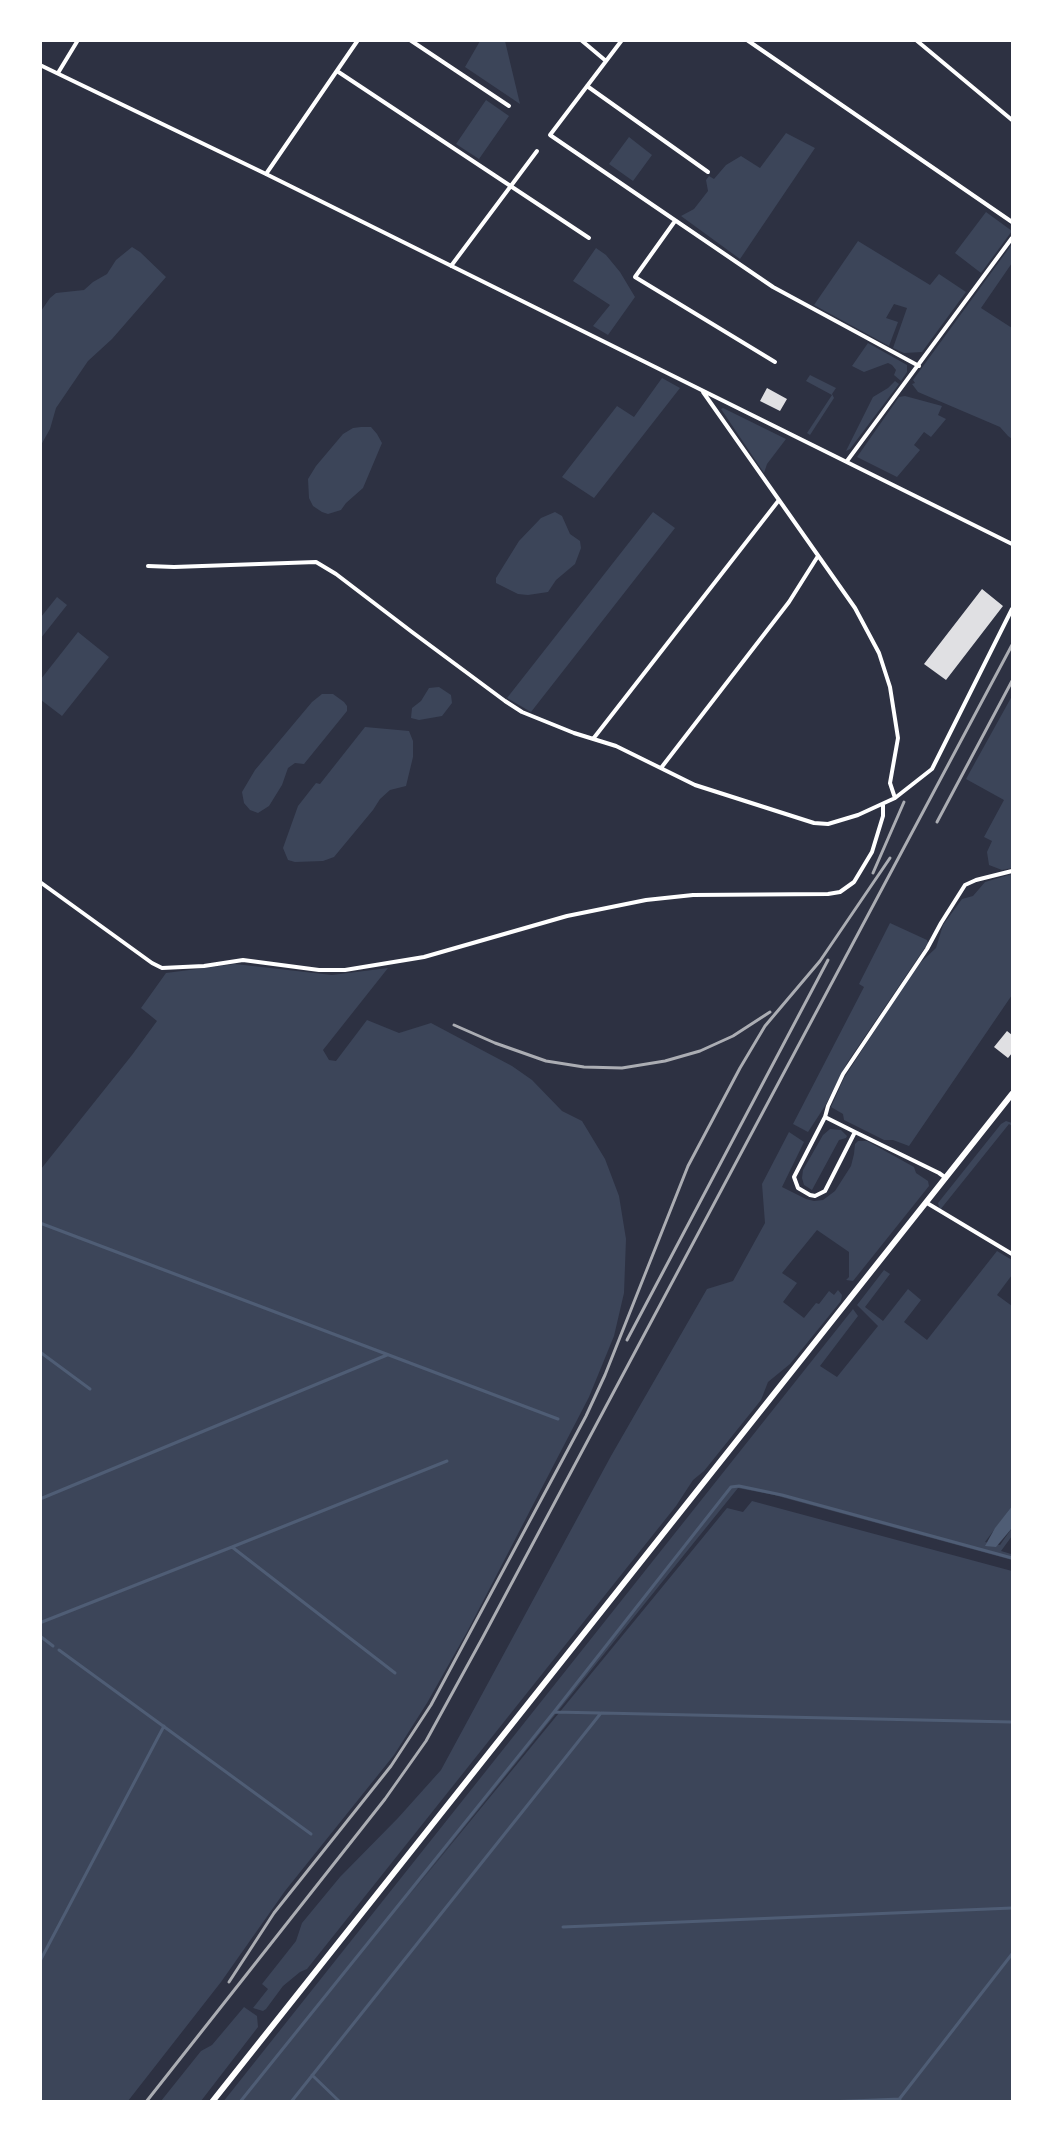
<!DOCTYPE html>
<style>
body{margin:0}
#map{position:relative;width:1053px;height:2142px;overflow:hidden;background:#2d3142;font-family:"PT Sans Narrow",sans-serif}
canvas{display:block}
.frame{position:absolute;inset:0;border:42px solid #fff;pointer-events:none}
</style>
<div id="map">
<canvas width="1053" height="2142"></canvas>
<div class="frame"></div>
</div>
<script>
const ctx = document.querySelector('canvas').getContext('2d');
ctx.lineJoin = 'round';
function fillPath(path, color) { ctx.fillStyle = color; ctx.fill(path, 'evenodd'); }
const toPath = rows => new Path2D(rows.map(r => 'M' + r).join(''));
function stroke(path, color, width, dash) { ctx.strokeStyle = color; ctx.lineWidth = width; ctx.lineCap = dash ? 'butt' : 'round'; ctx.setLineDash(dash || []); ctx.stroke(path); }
fillPath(toPath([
 [480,41,505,41,520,104,465,67],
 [486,100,509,116,479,159,456,144],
 [786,133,815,148,740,259,681,216,694,209,708,191,706,180,709,176,714,179,726,165,741,156,760,168],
 [629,137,652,155,633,181,609,164],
 [986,212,1012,231,981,273,955,253],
 [858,241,930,285,939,274,966,292,922,352,904,353,893,348,907,308,894,304,886,318,898,322,889,346,814,305],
 [1012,244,1012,263,981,308,1012,328,1012,439,1008,436,1000,427,918,392,912,384,915,383,913,380],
 [132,247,140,252,166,277,112,339,88,361,56,408,50,429,41,445,41,311,50,298,56,293,84,290,93,282,107,274,116,260],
 [596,248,606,255,620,272,635,297,608,335,593,326,610,305,573,281],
 [868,343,907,365,907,372,901,381,894,375,896,370,892,365,888,363,864,372,852,366],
 [810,375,836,388,832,394,834,398,810,435,807,433,832,395,806,381],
 [662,378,680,388,594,498,562,477,617,406,634,417],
 [895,381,899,384,850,449,846,451,873,397,888,388],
 [905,396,942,406,938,415,946,419,931,437,924,432,914,445,920,450,897,477,857,457,899,397],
 [723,408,786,439,767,464,764,473,721,409],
 [361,427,371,427,377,434,382,443,363,488,346,503,341,510,328,514,322,512,313,506,309,498,308,479,316,466,343,434,353,428],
 [555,512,562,516,570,534,580,541,581,548,575,564,556,580,548,592,528,595,518,594,496,583,496,578,519,541,541,518],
 [653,512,675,528,531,712,507,698],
 [57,597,67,605,41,638,41,617],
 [78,632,109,657,62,716,41,700,41,679],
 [439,687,451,695,452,703,442,716,419,720,411,718,412,708,421,701,429,688],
 [322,694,333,694,344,702,347,706,347,711,304,764,295,763,288,768,282,785,269,806,258,813,250,810,244,803,242,792,255,770,312,702],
 [1012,696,1012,868,1002,870,989,865,987,852,992,841,984,837,1004,800,966,779],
 [365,727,409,731,413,741,413,757,406,786,390,790,380,799,373,810,334,857,323,861,295,862,288,860,283,848,298,806,316,783,320,784],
 [1012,874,1012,995,909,1146,893,1140,884,1140,844,1120,843,1114,831,1107,844,1078,906,982,921,962,936,948,943,925,962,899,973,896,985,882],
 [890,923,927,940,928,943,847,1063,825,1106,808,1132,793,1124,864,987,859,984],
 [235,964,332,975,388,968,323,1050,329,1060,336,1061,367,1020,399,1033,431,1023,512,1066,532,1080,562,1111,582,1121,605,1159,619,1196,626,1239,624,1293,614,1336,589,1397,467,1632,427,1703,394,1755,285,1891,221,1982,128,2101,41,2101,41,1169,132,1055,157,1021,141,1008,166,973],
 [1006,1121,1012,1123,1012,1126,1009,1124,940,1210,938,1203,1001,1124],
 [830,1129,841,1130,847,1136,846,1138,839,1140,812,1190,804,1185,802,1178,803,1170,823,1135],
 [789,1132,804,1142,782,1187,806,1199,814,1201,823,1200,835,1191,851,1166,854,1154,855,1144,858,1141,867,1141,914,1167,916,1173,928,1181,929,1186,853,1281,846,1280,849,1277,849,1252,817,1230,782,1273,797,1283,783,1302,804,1318,816,1303,819,1304,829,1291,834,1295,838,1290,842,1295,841,1301,790,1364,768,1382,761,1400,704,1471,693,1480,676,1506,307,1969,300,1972,283,1986,266,2009,263,2011,253,2008,268,1989,262,1984,296,1941,302,1923,340,1877,398,1818,441,1770,611,1456,707,1289,733,1281,765,1223,762,1184],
 [997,1251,1012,1260,1012,1275,997,1295,1012,1306,1012,1506,985,1542,1000,1545,1012,1528,1012,1536,1001,1551,1011,1554,1012,1553,1012,1560,774,1495,738,1488,408,1897,727,1508,743,1512,752,1501,1012,1571,1012,2101,223,2102,853,1309,858,1316,820,1366,837,1377,878,1326,857,1305,884,1270,890,1274,865,1307,883,1321,908,1289,921,1300,904,1322,927,1340],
 [244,2007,257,2016,258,2027,201,2101,161,2101,201,2051,212,2045]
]), '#3c4559');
fillPath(toPath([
 [1012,1506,1012,1528,996,1547,985,1546,995,1528]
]), '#4f5d75');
stroke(toPath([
 [40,1223,558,1419],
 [40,1352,90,1389],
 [40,1499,387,1355],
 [232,1547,447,1461],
 [42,1622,232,1547,395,1673],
 [40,1636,53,1646],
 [59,1650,311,1834],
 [600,1713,554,1712,731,1487,739,1486,782,1495,1012,1558],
 [563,1927,1012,1908],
 [40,1961,164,1726],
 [312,2075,340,2102],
 [240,2102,554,1712],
 [291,2102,601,1713,1012,1722],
 [827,2102,900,2099],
 [897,2102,1012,1954]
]), '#4f5d75', 3);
fillPath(toPath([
 [767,388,787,399,780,411,760,401],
 [982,589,1003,606,946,680,924,664],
 [1007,1031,1012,1035,1012,1053,1008,1058,994,1047]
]), '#e0e0e3');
stroke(toPath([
 [410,40,509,106],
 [581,40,606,61],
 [622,40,550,135,773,287,919,366],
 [747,40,1012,222],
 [916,40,1012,120],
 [40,65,266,174,1012,544],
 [337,71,589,238],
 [58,73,78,40],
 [587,86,708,172],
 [266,174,358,40],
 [675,221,635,277,775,362],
 [451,266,537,151],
 [703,392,855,608,879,653,890,687,898,738,890,783,895,798],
 [847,461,1012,238],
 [148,566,174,567,316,562,336,574,412,632,505,701,522,712,574,733,616,746,695,785,814,823,828,824,858,815,895,798,932,769,1012,609],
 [593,739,779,500],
 [661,768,789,602,818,556],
 [40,882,152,963,162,968,204,966,243,960,319,970,345,970,424,957,567,916,646,900,693,895,828,894,840,892,854,882,872,852,883,816,883,805],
 [825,1117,855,1132],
 [946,1178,939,1173,855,1132,825,1191,815,1196,810,1195,798,1188,794,1177,825,1117,828,1106,843,1074,927,949,941,923,965,885,976,880,1012,871],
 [927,1203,1012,1254]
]), '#fff', 4);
stroke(toPath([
 [212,2102,1012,1094]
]), '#fff', 6);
stroke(toPath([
 [937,822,1012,681],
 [873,873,904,802],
 [454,1025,495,1043,546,1061,584,1067,622,1068,665,1061,700,1051,733,1036,770,1012],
 [627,1340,828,960],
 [229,1982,274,1913,391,1766,431,1705,586,1416,605,1375,688,1166,740,1068,765,1026,820,961,890,858],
 [146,2102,385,1799,426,1741,483,1637,1012,645]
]), '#abadb3', 3);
</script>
